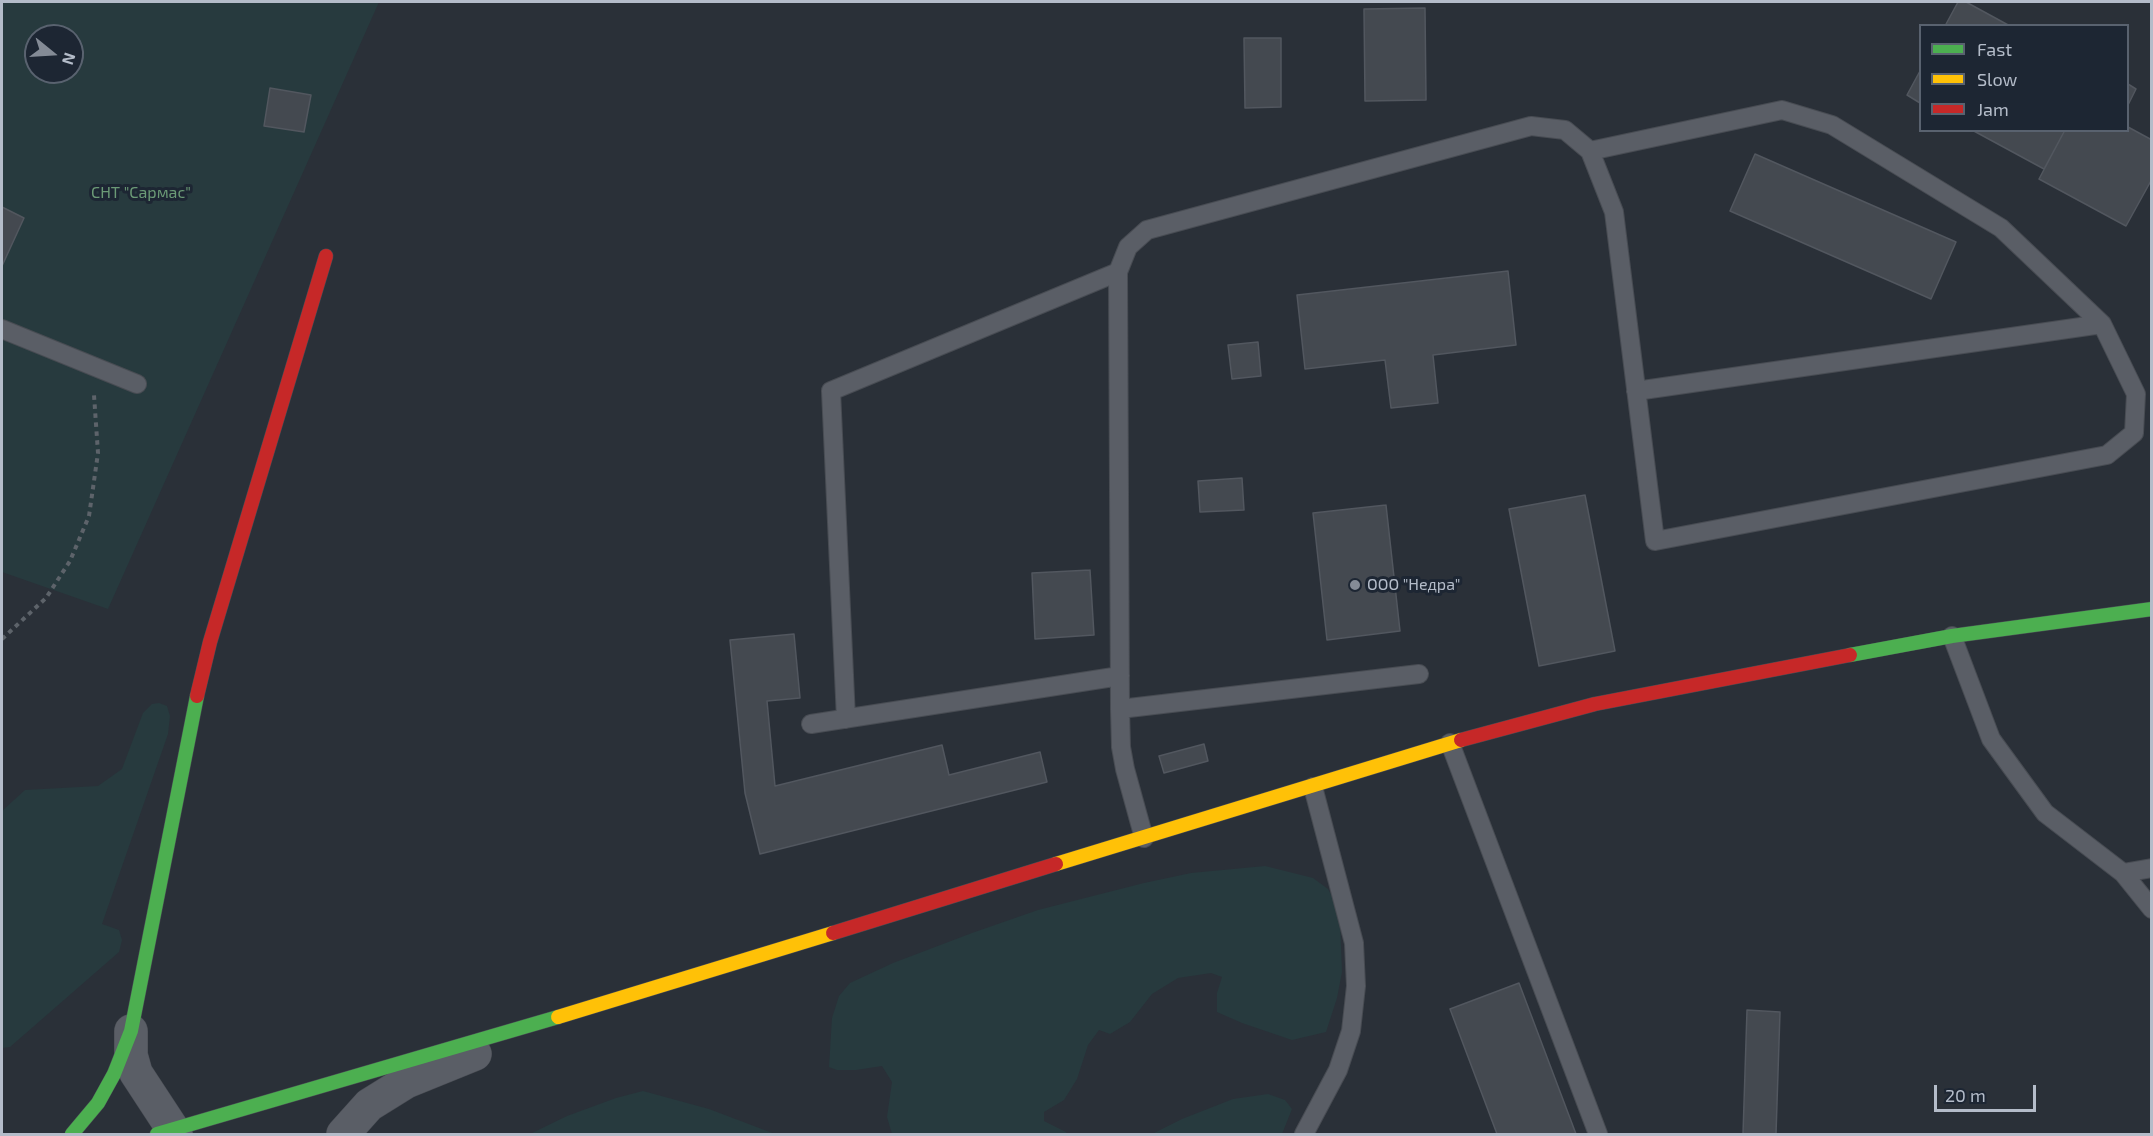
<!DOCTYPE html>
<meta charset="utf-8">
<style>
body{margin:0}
#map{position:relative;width:2153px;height:1136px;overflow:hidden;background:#2a3038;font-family:"Exo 2",sans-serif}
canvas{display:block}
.frame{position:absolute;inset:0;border:3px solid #b4bcc9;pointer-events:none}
.legend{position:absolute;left:1919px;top:24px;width:210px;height:108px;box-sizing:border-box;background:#1d2633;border:2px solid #59626f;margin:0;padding:8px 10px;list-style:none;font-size:18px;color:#b4bcc9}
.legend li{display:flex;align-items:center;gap:12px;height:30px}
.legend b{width:30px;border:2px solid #59626f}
.north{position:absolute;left:24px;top:24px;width:60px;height:60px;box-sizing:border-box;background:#1d2633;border:2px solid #59626f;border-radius:50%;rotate:108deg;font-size:16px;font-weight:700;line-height:24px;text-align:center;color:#b4bcc9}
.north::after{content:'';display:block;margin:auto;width:21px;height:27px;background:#848b96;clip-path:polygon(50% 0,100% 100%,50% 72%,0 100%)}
.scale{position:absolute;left:1934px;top:1085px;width:102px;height:27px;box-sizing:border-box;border:3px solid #b4bcc9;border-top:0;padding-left:8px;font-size:18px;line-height:21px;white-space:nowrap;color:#b4bcc9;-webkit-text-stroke:4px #1d2633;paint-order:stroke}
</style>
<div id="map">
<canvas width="2153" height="1136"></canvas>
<div class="frame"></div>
<ul class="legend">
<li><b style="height:8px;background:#4caf50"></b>Fast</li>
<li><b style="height:8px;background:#ffc107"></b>Slow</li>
<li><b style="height:8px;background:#c62828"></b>Jam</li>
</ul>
<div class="north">N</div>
<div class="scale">20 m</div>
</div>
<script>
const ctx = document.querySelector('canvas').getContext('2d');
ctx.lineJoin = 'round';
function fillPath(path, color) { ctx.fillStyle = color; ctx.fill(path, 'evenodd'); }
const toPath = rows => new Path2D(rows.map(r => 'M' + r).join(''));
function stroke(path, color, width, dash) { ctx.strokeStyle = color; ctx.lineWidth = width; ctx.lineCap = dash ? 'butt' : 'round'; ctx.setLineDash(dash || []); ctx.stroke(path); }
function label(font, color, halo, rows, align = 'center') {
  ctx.font = font + ' "Exo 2",sans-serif'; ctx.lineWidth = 6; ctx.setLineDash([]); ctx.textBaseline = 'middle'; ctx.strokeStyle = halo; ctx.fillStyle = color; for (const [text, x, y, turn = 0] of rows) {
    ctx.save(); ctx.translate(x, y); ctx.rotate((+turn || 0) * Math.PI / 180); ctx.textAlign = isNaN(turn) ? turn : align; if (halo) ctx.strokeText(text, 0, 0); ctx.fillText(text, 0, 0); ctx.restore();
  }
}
fillPath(toPath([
 [2,2,379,2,108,609,2,572],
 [36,36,72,36,72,72,36,72],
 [159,703,167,706,170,716,168,734,102,924,119,930,122,940,119,952,10,1047,2,1048,2,811,25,790,98,786,122,769,143,713,152,704],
 [1265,866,1313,878,1328,889,1336,904,1340,921,1342,972,1337,998,1326,1032,1292,1040,1242,1023,1217,1012,1217,993,1222,977,1211,973,1178,978,1152,994,1130,1022,1110,1034,1099,1030,1088,1045,1077,1079,1064,1100,1044,1112,1044,1121,1066,1132,1067,1134,892,1134,887,1117,892,1082,882,1066,856,1070,837,1070,829,1067,832,1018,839,996,850,983,893,963,972,933,1038,910,1144,883,1191,873],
 [643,1091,709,1109,775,1134,530,1134,567,1116,616,1098],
 [1268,1094,1285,1100,1292,1109,1282,1134,1152,1134,1182,1119,1233,1099]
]), '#273a3e');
const building = toPath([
 [1958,2,1966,2,2010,26,1945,26,1958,2],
 [1425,8,1426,100,1365,101,1364,9,1425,8],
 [1244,38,1281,38,1281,107,1245,108,1244,38],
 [1920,71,1920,103,1907,95,1920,71],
 [2128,84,2136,89,2128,105,2128,84],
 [270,88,311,95,304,132,264,126,270,88],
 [2128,127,2152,140,2152,179,2126,226,2039,179,2065,130,2128,130,2128,127],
 [1972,130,2065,130,2044,169,1972,130],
 [1755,154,1956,242,1931,299,1730,211,1755,154],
 [2,207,24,218,2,266,2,207],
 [1508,271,1516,345,1433,355,1438,403,1391,408,1385,360,1305,369,1297,295,1508,271],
 [1258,342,1261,376,1232,379,1228,345,1258,342],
 [1242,478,1244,510,1200,512,1198,481,1242,478],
 [1585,495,1615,651,1539,666,1509,509,1585,495],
 [1386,505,1400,631,1327,640,1313,513,1386,505],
 [1090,570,1094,635,1035,639,1032,573,1090,570],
 [794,634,800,698,767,701,775,786,942,745,949,775,1040,752,1047,782,760,854,745,793,730,640,794,634],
 [1204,744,1208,761,1164,773,1159,756,1204,744],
 [1519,983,1576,1134,1497,1134,1450,1009,1519,983],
 [1747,1010,1780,1012,1776,1134,1743,1134,1747,1010]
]);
fillPath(building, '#444950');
stroke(building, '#52575f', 1.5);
const lane = toPath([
 [2,329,137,384],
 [1636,391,2102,324],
 [1952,636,1991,739,2045,813,2123,873,2152,909],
 [1120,709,1118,272,1128,247,1147,230,1531,126,1565,130,1590,151,1614,212,1655,541,2107,455,2134,433,2136,394,2102,324,2001,228,1832,125,1782,110,1590,151],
 [846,719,831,391,1118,272],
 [811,724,1120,676],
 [1450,743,1598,1134],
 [1144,838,1125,769,1121,747,1120,709,1419,674],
 [2123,873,2152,868],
 [1304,1134,1338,1070,1351,1031,1356,986,1354,943,1313,787]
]);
const street = toPath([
 [131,1031,131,1055,136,1073,176,1134],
 [343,1134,369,1105,406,1082,475,1054]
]);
const fast = toPath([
 [1850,655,1952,636,2152,609],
 [72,1134,98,1103,114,1074,131,1031,197,696],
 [157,1134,558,1017]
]);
const slow = toPath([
 [1056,864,1461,740],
 [558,1017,833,933]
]);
const jam = toPath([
 [197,696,210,642,326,256],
 [1461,740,1595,704,1850,655],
 [833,933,1056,864]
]);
stroke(lane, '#484c53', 20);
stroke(street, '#484c53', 34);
stroke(fast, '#484c53', 15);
stroke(slow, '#484c53', 15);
stroke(jam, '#484c53', 15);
stroke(toPath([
 [2,639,46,598,70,561,89,516,98,453,94,395]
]), '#5d636a', 4, [4.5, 4.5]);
stroke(lane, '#5a5e66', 18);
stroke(street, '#5a5e66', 33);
stroke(fast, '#4caf50', 14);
stroke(slow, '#ffc107', 14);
stroke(jam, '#c62828', 14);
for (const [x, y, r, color] of [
 [1355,585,6,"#848b96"]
]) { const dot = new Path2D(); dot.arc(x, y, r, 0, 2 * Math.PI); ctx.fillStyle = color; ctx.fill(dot); stroke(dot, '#1d2633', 2); }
label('16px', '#6b9a76', '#1d2633', [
 ["СНТ \"Сармас\"",141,193]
]);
label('16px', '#b4bcc9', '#1d2633', [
 ["ООО \"Недра\"",1367,585]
], 'left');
</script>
